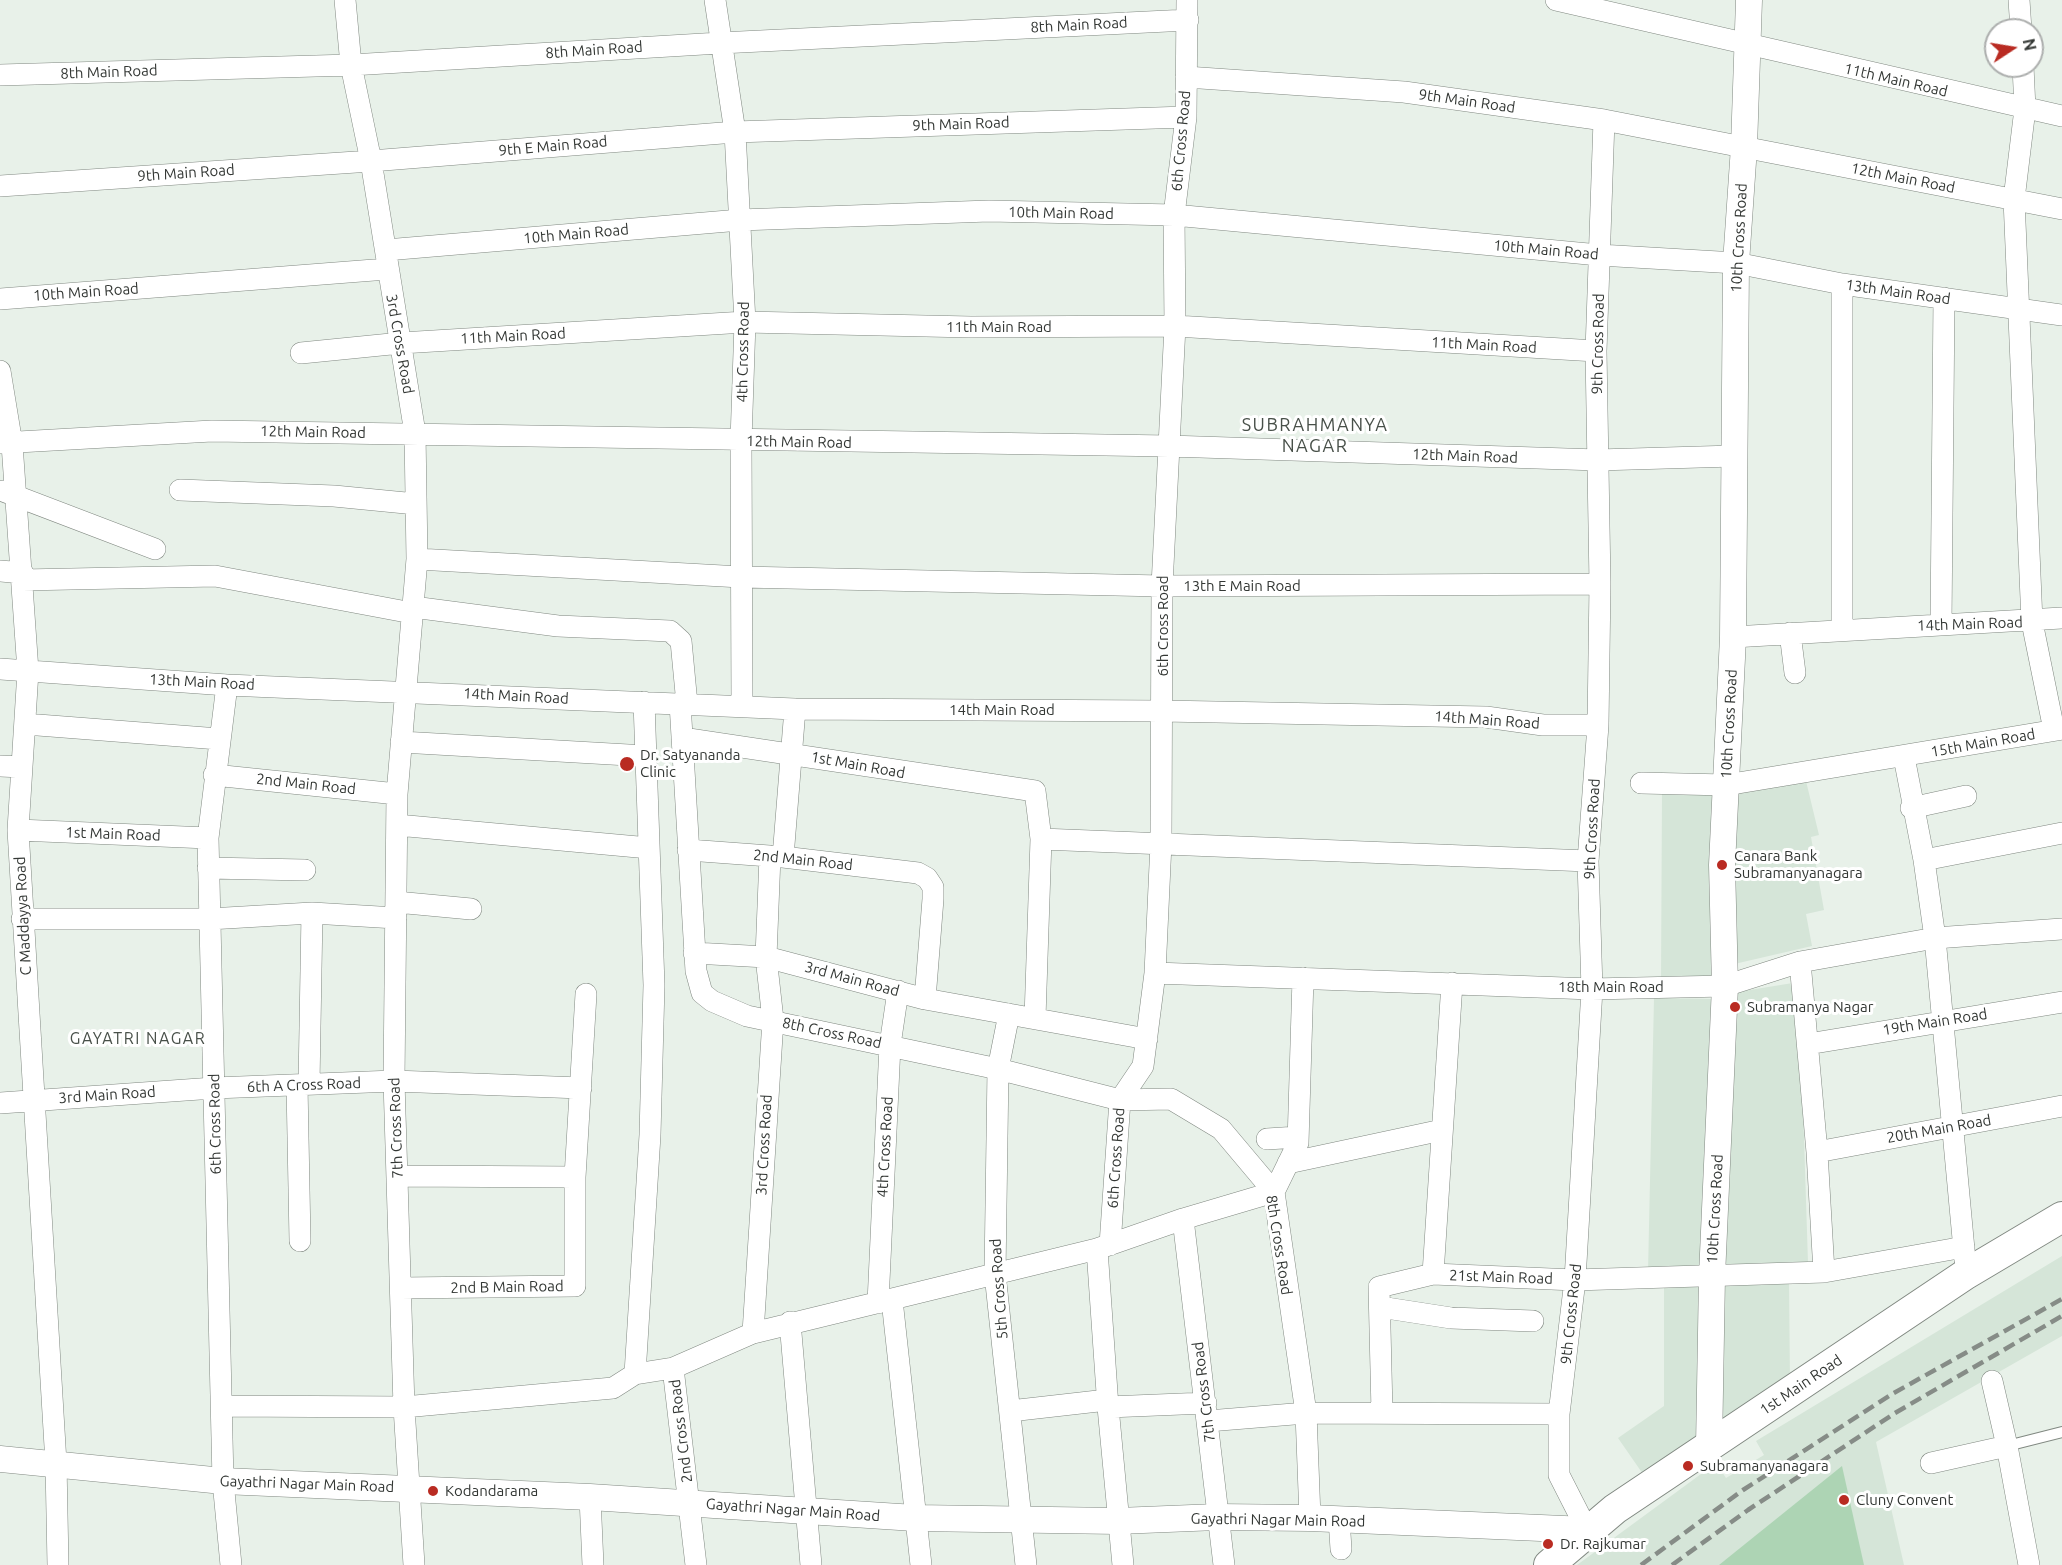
<!DOCTYPE html>
<style>
body{margin:0}
#map{position:relative;width:2062px;height:1565px;overflow:hidden;background:#e8f1e9;font-family:Ubuntu,sans-serif}
canvas{display:block}
.north{position:absolute;left:1984px;top:18px;width:60px;height:60px;box-sizing:border-box;background:#fff;border:2px solid #adafae;border-radius:50%;rotate:78deg;font-size:16px;font-weight:700;line-height:24px;text-align:center;color:#333734}
.north::after{content:'';display:block;margin:auto;width:21px;height:27px;background:#b92b22;clip-path:polygon(50% 0,100% 100%,50% 72%,0 100%)}
</style>
<div id="map">
<canvas width="2062" height="1565"></canvas>
<div class="north">N</div>
</div>
<script>
const ctx = document.querySelector('canvas').getContext('2d');
ctx.lineJoin = 'round';
function fillPath(path, color) { ctx.fillStyle = color; ctx.fill(path, 'evenodd'); }
const toPath = rows => new Path2D(rows.map(r => 'M' + r).join(''));
function stroke(path, color, width, dash) { ctx.strokeStyle = color; ctx.lineWidth = width; ctx.lineCap = dash ? 'butt' : 'round'; ctx.setLineDash(dash || []); ctx.stroke(path); }
function label(font, color, halo, rows, align = 'center') {
  ctx.font = font + ' Ubuntu,sans-serif'; ctx.lineWidth = 6; ctx.setLineDash([]); ctx.textBaseline = 'middle'; ctx.strokeStyle = halo; ctx.fillStyle = color; for (const [text, x, y, turn = 0] of rows) {
    ctx.save(); ctx.translate(x, y); ctx.rotate((+turn || 0) * Math.PI / 180); ctx.textAlign = isNaN(turn) ? turn : align; if (halo) ctx.strokeText(text, 0, 0); ctx.fillText(text, 0, 0); ctx.restore();
  }
}
fillPath(toPath([
 [1806,781,1819,835,1811,837,1824,910,1806,914,1812,946,1730,965,1733,791],
 [1662,791,1720,792,1719,982,1661,982],
 [1799,982,1808,1263,1723,1266,1731,993],
 [1654,998,1716,999,1710,1273,1648,1272],
 [2062,1256,2062,1336,1876,1442,1904,1565,1577,1565,1716,1463,1726,1478,1764,1455,1756,1441],
 [1789,1281,1790,1384,1719,1426,1724,1283],
 [1708,1283,1705,1438,1645,1477,1618,1438,1664,1406,1664,1284]
]), '#d5e5d8');
fillPath(toPath([
 [1842,1466,1864,1565,1719,1565]
]), '#add4b4');
const service = toPath([
 [2007,1446,2062,1432]
]);
const minor = toPath([
 [345,0,351,65,371,161,415,433,417,559,397,794,394,1081,404,1407,414,1565],
 [715,0,735,132,745,322,741,441,742,705],
 [1556,0,2062,116],
 [2019,0,2021,30],
 [2023,66,2025,109,2014,199,2032,622,2054,730],
 [0,75,351,65,720,43,1188,20],
 [1186,77,1404,92,1604,120,2062,209],
 [0,186,371,161,735,132,1186,117],
 [386,250,740,220,989,211,1174,215,1599,255,1736,263,1842,284,2062,315],
 [0,299,387,269],
 [301,353,401,343,745,322,971,327,1175,326,1596,351],
 [0,371,12,444,28,671,18,830,56,1463,58,1565],
 [0,443,212,431,1169,446,1598,460,1734,456],
 [180,490,334,496,416,504],
 [3,491,155,549],
 [417,559,741,577,1162,586,1600,584],
 [0,571,23,573],
 [23,580,215,576,412,613],
 [413,607,558,626,670,631,681,641,687,704],
 [1941,625,1944,298],
 [1842,629,1842,284],
 [1790,633,1795,673],
 [1733,637,2062,618],
 [0,669,227,685,795,709,1162,711,1486,717,1543,725,1598,725],
 [227,685,208,838,223,1481,231,1565],
 [680,703,696,971,702,993,712,1001,747,1016,998,1069,1120,1100,1171,1099,1221,1129,1274,1192,1306,1413,1310,1518],
 [25,724,219,739],
 [682,738,1035,791,1041,839,1588,861],
 [401,742,646,756],
 [1904,757,1924,860,1935,938,1965,1260],
 [0,766,22,767],
 [214,775,397,794],
 [1641,783,1726,785,2062,729],
 [1911,808,1966,796],
 [397,825,649,848],
 [18,830,208,838],
 [688,850,783,857,918,873,927,878,933,887,933,899,925,999],
 [783,857,795,709],
 [1924,860,2062,833],
 [208,868,305,870],
 [396,902,471,909],
 [312,913,396,918],
 [22,919,209,919,312,913,309,1084],
 [694,953,766,957,925,999,1147,1039],
 [1800,962,1817,1152,1824,1272],
 [1155,973,1592,989,1725,986,1800,962,1935,938,2062,929],
 [1009,1014,998,1069,995,1274,1026,1565],
 [1035,1018,1041,839],
 [1808,1044,2062,1002],
 [297,1085,300,1241],
 [0,1103,214,1088,394,1081,581,1088],
 [1267,1139,1298,1137],
 [1817,1152,2062,1106],
 [1288,1163,1442,1130],
 [398,1176,575,1177,586,994],
 [1183,1219,1224,1565],
 [1110,1245,1120,1100,1143,1066,1155,973,1161,843,1162,586,1175,326,1174,215,1186,117,1187,0],
 [1097,1249,1108,1407,1123,1565],
 [1433,1274,1452,983],
 [401,1288,575,1286,575,1177],
 [892,1300,921,1565],
 [878,1303,890,1045,898,991],
 [1380,1307,1451,1318,1533,1321],
 [790,1322,811,1565],
 [753,1333,773,1020,766,957,770,856],
 [673,1368,696,1565],
 [635,1374,650,1135,654,985,644,702],
 [1992,1381,2007,1446,2029,1565],
 [222,1406,404,1407,613,1388,635,1374,673,1368,753,1333,1097,1249,1183,1219,1274,1192,1298,1143,1303,978],
 [1108,1407,1206,1403],
 [1010,1411,1107,1400],
 [1382,1412,1379,1287,1433,1274,1575,1280,1824,1272,1964,1247],
 [1208,1421,1306,1413,1559,1414],
 [1931,1463,2007,1446],
 [590,1497,593,1565],
 [1339,1519,1341,1549],
 [1587,1530,1559,1475,1559,1414,1575,1280,1592,989,1588,861,1598,725,1600,584,1596,351,1604,120]
]);
const tertiary = toPath([
 [1709,1447,1712,1276,1725,986,1722,865,1733,637,1736,263,1744,147,1749,0],
 [0,1459,223,1481,590,1497,915,1518,1118,1521,1217,1517,1310,1518,1587,1530]
]);
const secondary = toPath([
 [1549,1565,1615,1509,1966,1274,2062,1217]
]);
stroke(service, '#808881', 12);
stroke(minor, '#808881', 22);
stroke(tertiary, '#808881', 27);
stroke(secondary, '#808881', 32);
stroke(service, '#fff', 10);
stroke(minor, '#fff', 21);
stroke(tertiary, '#fff', 26);
stroke(secondary, '#fff', 30);
stroke(toPath([
 [1641,1565,1743,1490,1892,1394,2062,1299],
 [1672,1565,1748,1510,1895,1413,2062,1316]
]), '#868c87', 4.5, [12, 6]);
for (const [x, y, r, color] of [
 [627,764,8,"#b92b22"],
 [1722,865,6,"#b92b22"],
 [1735,1007,6,"#b92b22"],
 [1688,1466,6,"#b92b22"],
 [433,1491,6,"#b92b22"],
 [1844,1500,6,"#b92b22"],
 [1548,1544,6,"#b92b22"]
]) { const dot = new Path2D(); dot.arc(x, y, r, 0, 2 * Math.PI); ctx.fillStyle = color; ctx.fill(dot); stroke(dot, '#fff', 2); }
label('15px', '#333734', '#fff', [
 ["8th Main Road",1079,25,-3],
 ["8th Main Road",594,50,-4],
 ["8th Main Road",109,72,-2],
 ["11th Main Road",1896,80,13],
 ["9th Main Road",1467,101,8],
 ["9th Main Road",961,124,-2],
 ["6th Cross Road",1181,141,-85],
 ["9th E Main Road",553,146,-5],
 ["9th Main Road",186,173,-4],
 ["12th Main Road",1903,178,11],
 ["10th Main Road",1061,213,1],
 ["10th Main Road",576,234,-5],
 ["10th Cross Road",1739,238,-87],
 ["10th Main Road",1546,250,5],
 ["10th Main Road",86,292,-4],
 ["13th Main Road",1898,292,8],
 ["11th Main Road",999,327],
 ["11th Main Road",513,336,-3],
 ["3rd Cross Road",400,344,80],
 ["9th Cross Road",1598,344,-89],
 ["11th Main Road",1484,345,3],
 ["4th Cross Road",743,352,-89],
 ["12th Main Road",313,432,1],
 ["12th Main Road",799,442,1],
 ["12th Main Road",1465,456,2],
 ["13th E Main Road",1242,586],
 ["14th Main Road",1970,624,-2],
 ["6th Cross Road",1163,626,-90],
 ["13th Main Road",202,682,3],
 ["14th Main Road",516,696,3],
 ["14th Main Road",1002,710],
 ["14th Main Road",1487,720,4],
 ["10th Cross Road",1729,724,-87],
 ["15th Main Road",1983,743,-10],
 ["1st Main Road",858,765,10],
 ["2nd Main Road",306,784,6],
 ["9th Cross Road",1592,829,-87],
 ["1st Main Road",113,834,2],
 ["2nd Main Road",803,860,6],
 ["C Maddayya Road",23,916,-93],
 ["3rd Main Road",852,979,15],
 ["18th Main Road",1611,987],
 ["19th Main Road",1935,1022,-9],
 ["8th Cross Road",832,1033,12],
 ["6th A Cross Road",304,1085,-2],
 ["3rd Main Road",107,1095,-4],
 ["6th Cross Road",215,1124,-91],
 ["7th Cross Road",396,1128,-92],
 ["20th Main Road",1939,1129,-10],
 ["3rd Cross Road",764,1145,-87],
 ["4th Cross Road",885,1147,-87],
 ["6th Cross Road",1116,1158,-86],
 ["10th Cross Road",1715,1209,-87],
 ["8th Cross Road",1279,1245,81],
 ["21st Main Road",1501,1277,2],
 ["2nd B Main Road",507,1287,-1],
 ["5th Cross Road",999,1289,-94],
 ["9th Cross Road",1571,1314,-84],
 ["1st Main Road",1801,1385,-34],
 ["7th Cross Road",1204,1392,-97],
 ["2nd Cross Road",681,1431,-97],
 ["Gayathri Nagar Main Road",307,1484,2],
 ["Gayathri Nagar Main Road",793,1510,4],
 ["Gayathri Nagar Main Road",1278,1520,1]
]);
label('15px', '#333734', '#fff', [
 ["Dr. Satyananda",640,755],
 ["Clinic",640,772],
 ["Canara Bank",1734,856],
 ["Subramanyanagara",1734,873],
 ["Subramanya Nagar",1747,1007],
 ["Subramanyanagara",1700,1466],
 ["Kodandarama",445,1491],
 ["Cluny Convent",1856,1500],
 ["Dr. Rajkumar",1560,1544]
], 'left');
ctx.letterSpacing = '1.5px';
label('16px', '#485049', '#fff', [
 ["GAYATRI NAGAR",138,1039]
]);
ctx.letterSpacing = '0px';
ctx.letterSpacing = '1.5px';
label('18px', '#485049', '#fff', [
 ["SUBRAHMANYA",1315,425],
 ["NAGAR",1315,446]
]);
ctx.letterSpacing = '0px';
</script>
